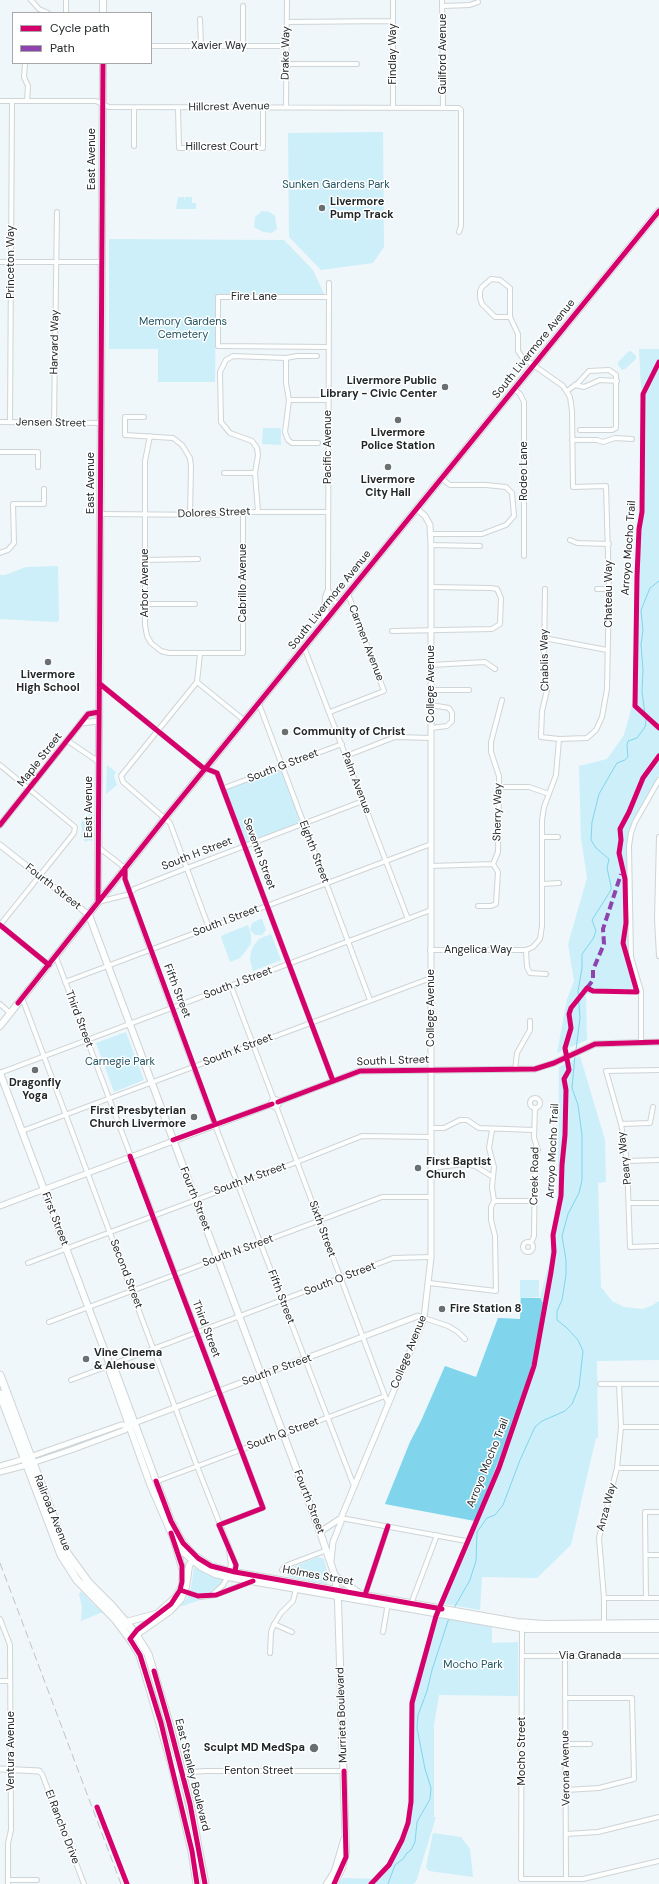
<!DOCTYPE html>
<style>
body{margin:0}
#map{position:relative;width:659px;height:1884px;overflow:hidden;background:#eff7fa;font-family:"DM Sans",sans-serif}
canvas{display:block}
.legend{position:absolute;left:12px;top:12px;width:140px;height:52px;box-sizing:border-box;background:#fff;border:1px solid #a7a9a9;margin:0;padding:5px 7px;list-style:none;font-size:12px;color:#222729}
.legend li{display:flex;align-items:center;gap:8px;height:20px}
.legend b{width:20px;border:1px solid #a7a9a9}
</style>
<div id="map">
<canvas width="659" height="1884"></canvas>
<ul class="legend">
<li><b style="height:5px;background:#d6006c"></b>Cycle path</li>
<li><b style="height:5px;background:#8e44ad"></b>Path</li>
</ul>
</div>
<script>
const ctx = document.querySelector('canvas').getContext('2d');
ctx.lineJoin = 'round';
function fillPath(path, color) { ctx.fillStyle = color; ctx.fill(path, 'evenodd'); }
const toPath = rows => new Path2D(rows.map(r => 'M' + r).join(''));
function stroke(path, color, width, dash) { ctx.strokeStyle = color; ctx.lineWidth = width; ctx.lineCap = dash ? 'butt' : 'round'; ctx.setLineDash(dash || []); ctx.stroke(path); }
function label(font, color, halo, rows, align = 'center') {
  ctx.font = font + ' "DM Sans",sans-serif'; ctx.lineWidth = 3; ctx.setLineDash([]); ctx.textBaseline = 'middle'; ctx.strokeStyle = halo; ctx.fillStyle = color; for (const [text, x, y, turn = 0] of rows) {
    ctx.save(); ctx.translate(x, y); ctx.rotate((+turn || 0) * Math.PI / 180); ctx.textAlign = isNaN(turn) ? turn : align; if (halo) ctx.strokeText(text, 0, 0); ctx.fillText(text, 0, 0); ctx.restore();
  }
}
fillPath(toPath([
 [383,132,384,247,373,263,321,270,289,237,288,133],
 [178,197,184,197,185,203,185,197,192,197,192,203,196,203,196,209,176,209],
 [262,211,270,212,275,216,277,229,272,233,263,232,254,227,255,217],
 [109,239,284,240,313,270,325,296,216,295,215,382,158,382,158,349,109,349],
 [639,349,659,349,659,775,632,824,628,849,629,957,638,986,638,993,586,994,587,1040,557,1053,567,999,574,981,568,944,587,878,581,838,579,766,607,759,624,735,633,702,636,677,636,594,639,529,642,512,643,491,643,394,641,387],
 [629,351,632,352,636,356,636,359,625,369,622,370,618,365,618,362],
 [263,428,280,428,281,430,281,445,262,444],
 [58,566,59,620,57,622,0,619,0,575,5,575,26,567],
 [107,765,116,772,114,776,117,785,106,794],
 [282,766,304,824,245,846,224,788],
 [92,811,92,841,89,840,86,842,81,837,82,829,81,823],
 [260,919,262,919,266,930,262,935,255,935,250,930,252,923],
 [248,925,251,935,251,944,240,958,230,962,221,937,223,935],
 [271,934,281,960,253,971,250,960,251,951,254,945,259,939],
 [126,1032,144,1080,114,1092,96,1043],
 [580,1056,605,1140,606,1182,598,1183,601,1287,612,1301,624,1307,642,1309,651,1306,659,1301,659,1360,597,1361,598,1438,596,1438,571,1545,537,1578,482,1577,480,1610,439,1603,475,1521,385,1504,410,1442,421,1421,445,1366,476,1377,498,1318,520,1319,520,1280,539,1280,539,1297,523,1298,540,1298,549,1263,558,1189,559,1067],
 [318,1557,324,1559,329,1579,327,1584,287,1576,287,1571,290,1568],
 [194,1567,211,1576,224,1580,221,1585,200,1600,180,1607,187,1598,191,1588],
 [81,1591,93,1604,103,1612,81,1621,82,1607,79,1594],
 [435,1616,492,1627,492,1643,518,1642,518,1696,439,1695,434,1725,434,1817,436,1817,416,1882,413,1884,338,1884,343,1878,376,1879,393,1858,401,1840,408,1814,411,1794,409,1717,410,1693],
 [433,1833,461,1837,470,1849,473,1877,429,1871,426,1867]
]), '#cceff9');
fillPath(toPath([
 [521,1298,540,1298,543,1303,532,1364,513,1423,475,1521,385,1504,410,1442,421,1421,445,1366,476,1377,498,1318,520,1319]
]), '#80d5ed');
stroke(toPath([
 [576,1050,580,1018,578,991,582,968,582,954,593,939,596,931,592,920,611,890,611,886,607,868,609,859,596,848,591,840,592,822,599,794,611,773,617,763,625,760,628,757,627,746,628,741,637,738,645,727,646,721,642,692,643,670,641,644,643,631,641,610,650,588,659,581],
 [454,1608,470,1580,473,1570,476,1561,477,1532,487,1518,495,1515,503,1505,520,1460,535,1427,542,1421,565,1411,572,1404,579,1387,583,1351,578,1340,567,1328,557,1320,557,1311,562,1300,566,1275,566,1260,562,1236,568,1214,579,1193,582,1180,582,1135,578,1105,572,1088,575,1055],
 [388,1884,395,1865,403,1859,407,1853,411,1850,415,1842,417,1822,430,1799,431,1788,425,1769,417,1728,418,1715,427,1691,432,1670,449,1618]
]), '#80d5ed', 1);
const minor = toPath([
 [31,0,39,9,48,13],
 [442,0,443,107],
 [243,6,243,46],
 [443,6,470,5,478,2],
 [66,13,66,0],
 [200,19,201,46],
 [287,22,393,21],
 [151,46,286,46],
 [25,63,24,77,28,86,27,101],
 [286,64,357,64],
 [0,101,96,101,109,107,459,108,461,110,461,226,459,232],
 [286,107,287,0],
 [393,107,393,0],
 [178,108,179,148,263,148,263,107],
 [134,146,134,108],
 [0,262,102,262],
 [329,283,328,592,331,599,339,605],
 [510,317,510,288,500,280,491,279,482,287,480,291,480,298,482,304,495,317,510,317,518,334,518,351,522,357,563,386,570,397,572,411,573,487,606,486,609,589,607,689,602,717,596,730,587,738,559,739,541,737,542,711,547,690,544,656,545,589],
 [328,347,218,346,218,297,329,297],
 [317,356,297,356,286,358,286,383,289,400,328,400],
 [575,385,584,387,600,380,617,381],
 [514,389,520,394,524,402,524,556],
 [567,391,578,383,589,371,609,370,616,375,616,428,612,430,580,430],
 [289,400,285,432,288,440,292,443,318,443],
 [144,417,125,417,125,435,173,438,182,445,190,458,191,467,190,515],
 [0,422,101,423],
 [10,422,12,101],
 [54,422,57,212],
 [150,436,145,461,145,625,147,636,151,643,161,651,169,653,243,653,243,512],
 [572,440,597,440,603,442,615,438,632,439],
 [0,452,38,452,38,467],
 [224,473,255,473],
 [258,512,255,473,258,455,257,448,252,441,230,433,221,422,220,372,226,360,233,356,286,358],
 [101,514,215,515,243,512,328,512],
 [430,534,482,534,506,525,514,516,512,493,506,487,486,485,450,485,441,478],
 [570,540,577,543,609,544],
 [431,545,480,546],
 [0,553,8,550,14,543,13,504,44,504,44,489],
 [145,560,198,559],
 [597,589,609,589],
 [145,604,195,604],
 [392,631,492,629,500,624,501,598,497,589,491,588,431,587],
 [544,638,607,650],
 [304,647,408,919],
 [200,654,197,682,121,776,123,782,170,823,209,928],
 [431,665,485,662,495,669],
 [197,682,245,721],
 [100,684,202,767,217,773,333,1081],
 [431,690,469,690],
 [259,704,370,1000],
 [431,705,449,708,452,713,452,721,447,726,431,728],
 [330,712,384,691,348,594],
 [68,741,99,762],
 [346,756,395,737,431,738],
 [0,765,75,827,74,833,0,925],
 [499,787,529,787,549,794],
 [224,788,342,744],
 [542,837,558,837],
 [659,837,657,919,659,956],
 [98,847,125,868,125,879,148,944,215,1125,354,1486],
 [493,864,498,852,499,787,499,776,491,752,491,742,502,700],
 [431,866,493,864],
 [542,884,559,883],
 [98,902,130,894,134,889,187,868,363,801],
 [478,906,491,906,496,904,498,872,493,864],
 [0,925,49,965],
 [430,950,526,950,533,947,540,939,542,926,542,820,544,807,556,775,559,739],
 [526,950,527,967,530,973,546,974],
 [56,957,263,1508,219,1525],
 [65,982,431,844],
 [231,986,274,1100],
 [21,999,24,1003,197,1466,236,1565,234,1573],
 [0,1004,10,1013],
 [641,1042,641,991,631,957,629,846,631,833,635,822,659,780],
 [515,1070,517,1053,530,1030,530,1021],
 [659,1070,606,1071,621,1124,627,1161,630,1247,659,1246],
 [0,1073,431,910],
 '530 1103a5 5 0 1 1 10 0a5 5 0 1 1-10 0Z',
 [276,1106,385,1396],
 [621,1124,650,1123,653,1107],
 [431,1128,444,1128,460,1120,467,1120,479,1128,534,1130],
 [22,1131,431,978],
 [627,1161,659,1160],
 [431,1168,464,1164,475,1166,493,1177],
 [494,1201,535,1201],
 [629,1203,659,1203],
 '523 1247a5 5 0 1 1 10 0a5 5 0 1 1-10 0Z',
 [531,1243,534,1236,535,1160,538,1150,534,1138,535,1108],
 [28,1263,297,1162,362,1136,431,1137],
 [429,1283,496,1291,495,1236,491,1220,491,1207,494,1201,492,1187,494,1167,489,1148,492,1130],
 [424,1318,448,1326,458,1332,465,1339],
 [49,1322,382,1197,430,1197],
 [71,1380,393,1258,431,1257],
 [600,1384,659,1384],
 [621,1427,659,1427],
 [617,1468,659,1468],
 [155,1482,385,1396,388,1403],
 [341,1518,466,1541],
 [229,1550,231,1565,229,1571],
 [646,1555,659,1555],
 [282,1570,285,1566,327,1550],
 [183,1591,201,1597,216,1595,252,1581],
 [212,1595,223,1585,228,1576],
 [365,1595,388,1526],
 [604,1598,659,1598],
 [646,1598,645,1512,659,1512],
 [411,1604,437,1535],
 [0,1619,10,1645,11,1830,8,1843,8,1884],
 [274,1624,292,1632],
 [604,1625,604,1598,599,1538,617,1468,621,1427,619,1384],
 [522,1627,521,1879,583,1879,659,1861],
 [383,1632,388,1603],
 [270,1653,271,1632,274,1624,281,1613,293,1601,296,1589],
 [522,1656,659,1656],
 [565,1656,566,1879],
 [0,1681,10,1681],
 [565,1698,632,1698,634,1779,599,1788,566,1790],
 [566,1744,590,1744],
 [39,1771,42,1774,84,1884],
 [174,1773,206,1771,344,1771],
 [566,1834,598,1832,659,1817],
 [8,1880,37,1880]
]);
const tertiary = toPath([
 [81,723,99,721],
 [0,825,88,714,99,712],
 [0,845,89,915],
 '271.5 1103a3.5 3.5 0 1 1 7 0a3.5 3.5 0 1 1-7 0Z',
 [278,1102,360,1071,535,1069,554,1063,595,1044,659,1042],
 [0,1206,272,1104],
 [0,1466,24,1459,121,1425,129,1425,418,1316,424,1318],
 [0,1472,23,1466,71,1450,125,1430,129,1425],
 [320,1532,341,1518],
 [331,1561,333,1542,341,1522,341,1518,424,1318,431,1257,431,545,430,525,425,516,417,509],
 [0,1769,39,1771]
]);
const secondary = toPath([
 [103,13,103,0],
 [325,622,326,597,328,592],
 [98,902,103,63],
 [89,915,320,1532,335,1576,338,1601,346,1852,342,1868,334,1884],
 [0,1026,165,818,659,211],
 [0,1073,110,1365,115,1370,171,1521,183,1543,194,1555,211,1566,229,1571,517,1622,544,1624,659,1623],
 [110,1365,110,1372,150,1484,173,1537,183,1571,182,1586,176,1597,132,1636],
 [173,1537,184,1553,201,1567,215,1574,228,1577,526,1629,659,1629],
 [335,1576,359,1593],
 [126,1622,156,1614],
 [133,1637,170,1611,181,1599,186,1587,189,1566,194,1557],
 [327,1884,335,1871,344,1840]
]);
const primary = toPath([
 [0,1375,67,1553,89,1583,112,1606,135,1633,148,1654,169,1723,190,1804,205,1884],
 [0,1394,61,1555,77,1580,115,1619,130,1639,140,1655,172,1765,192,1851,197,1884]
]);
stroke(minor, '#cfd4d6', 6);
stroke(tertiary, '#cfd4d6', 7);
stroke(secondary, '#cfd4d6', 8);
stroke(primary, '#cfd4d6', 9);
stroke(minor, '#fdfefe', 4);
stroke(tertiary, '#fdfefe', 5);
stroke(secondary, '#fdfefe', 6);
stroke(primary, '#fdfefe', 7);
stroke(toPath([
 [0,1563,121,1884]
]), '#c0c2c4', 1, [8, 4]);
stroke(toPath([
 [587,988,593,980,593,970,604,944,603,929,621,874]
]), '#8e44ad', 4, [8, 4]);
stroke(toPath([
 [659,362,643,394,642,512,639,529,637,577,635,706,659,728],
 [100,684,202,767,217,773,333,1081],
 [0,825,88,714,99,712],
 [125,868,125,879,214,1121],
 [98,902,103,63],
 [0,925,49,965],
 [18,1003,165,818,659,211],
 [278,1102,360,1071,535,1069,554,1063,595,1044,659,1042],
 [173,1140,272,1104],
 [130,1156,263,1508,219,1525,236,1565,235,1572],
 [156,1481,171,1521,183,1543,198,1558,211,1566,235,1572,442,1609],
 [180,1590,198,1596,216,1595,253,1581],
 [365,1595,388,1526],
 [130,1639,140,1655,161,1723,192,1851,197,1884],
 [130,1639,137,1630,171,1604,180,1590,182,1582,182,1566,171,1533],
 [154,1671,169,1723,190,1804,205,1884],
 [97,1807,127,1884],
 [334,1884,346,1857,344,1771],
 [371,1884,389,1865,402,1840,408,1823,411,1802,412,1703,436,1616,499,1468,534,1366,551,1272,554,1252,553,1235,561,1196,562,1165,565,1135,566,1090,564,1079,569,1070,565,1048,571,1028,569,1014,571,1008,587,988,593,991,637,992,623,943,626,923,625,879,619,853,621,840,620,829,629,812,643,778,659,756]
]), '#d6006c', 5);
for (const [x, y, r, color] of [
 [322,208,4,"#6a7072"],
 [445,387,4,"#6a7072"],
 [398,420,4,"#6a7072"],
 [388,467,4,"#6a7072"],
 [48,662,4,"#6a7072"],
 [285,732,4,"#6a7072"],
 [35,1070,4,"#6a7072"],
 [194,1117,4,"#6a7072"],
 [418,1168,4,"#6a7072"],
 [442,1309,4,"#6a7072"],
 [86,1359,4,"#6a7072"],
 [314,1748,5,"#6a7072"]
]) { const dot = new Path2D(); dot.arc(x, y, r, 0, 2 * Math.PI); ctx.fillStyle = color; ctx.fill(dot); stroke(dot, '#fff', 1.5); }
label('11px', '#222729', '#fff', [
 ["Xavier Way",219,46],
 ["Drake Way",286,53,-89],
 ["Findlay Way",393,54,-90],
 ["Guilford Avenue",443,54,-90],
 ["Hillcrest Avenue",229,107,-1],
 ["Hillcrest Court",222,147],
 ["East Avenue",92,159,-90],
 ["Princeton Way",11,262,-90],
 ["Fire Lane",254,297],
 ["Harvard Way",55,342,-89],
 ["South Livermore Avenue",534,349,-51],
 ["Jensen Street",51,423,1],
 ["Pacific Avenue",328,447,-90],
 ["Rodeo Lane",524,471,-90],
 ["East Avenue",91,483,-90],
 ["Dolores Street",214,513,-2],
 ["Arroyo Mocho Trail",629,548,-86],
 ["Arbor Avenue",145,583,-90],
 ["Cabrillo Avenue",243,583,-90],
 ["Chateau Way",609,594,-90],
 ["South Livermore Avenue",330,600,-51],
 ["Carmen Avenue",366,643,69],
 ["Chablis Way",545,660,-91],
 ["College Avenue",431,684,-90],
 ["Maple Street",40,760,-52],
 ["South G Street",283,766,-21],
 ["Palm Avenue",356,783,69],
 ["East Avenue",89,807,-90],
 ["Sherry Way",498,812,-89],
 ["Eighth Street",314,852,69],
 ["South H Street",197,854,-21],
 ["Seventh Street",259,854,70],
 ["Fourth Street",53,887,38],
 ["South I Street",226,921,-21],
 ["Angelica Way",478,950],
 ["South J Street",238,983,-21],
 ["Fifth Street",177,991,69],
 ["College Avenue",431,1008,-90],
 ["Third Street",79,1019,69],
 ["South K Street",238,1050,-21],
 ["South L Street",393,1061,-2],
 ["Arroyo Mocho Trail",553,1151,-87],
 ["Peary Way",625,1158,-97],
 ["Creek Road",535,1176,-89],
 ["South M Street",250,1179,-20],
 ["Fourth Street",195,1199,69],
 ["First Street",55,1219,69],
 ["Sixth Street",322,1229,70],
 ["South N Street",238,1251,-20],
 ["Second Street",126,1274,69],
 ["South O Street",340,1279,-21],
 ["Fifth Street",281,1297,69],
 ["Third Street",206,1329,69],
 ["College Avenue",409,1352,-68],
 ["South P Street",277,1370,-20],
 ["South Q Street",283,1434,-20],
 ["Arroyo Mocho Trail",488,1463,-68],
 ["Fourth Street",309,1502,69],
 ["Anza Way",607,1507,-75],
 ["Railroad Avenue",52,1513,68],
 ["Holmes Street",318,1576,10],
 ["Via Granada",590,1656],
 ["Murrieta Boulevard",342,1715,-92],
 ["Ventura Avenue",11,1751,-90],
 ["Mocho Street",522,1751,-90],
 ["Verona Avenue",566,1768,-91],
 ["Fenton Street",259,1771],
 ["East Stanley Boulevard",192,1775,76],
 ["El Rancho Drive",62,1827,69]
]);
label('11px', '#235563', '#fff', [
 ["Sunken Gardens Park",336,185],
 ["Memory Gardens",183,322],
 ["Cemetery",183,335],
 ["Carnegie Park",120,1062],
 ["Mocho Park",473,1665]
]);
label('bold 11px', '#222729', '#fff', [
 ["Livermore",330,202],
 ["Pump Track",330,215],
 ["Livermore Public",437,381,"right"],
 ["Library - Civic Center",437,394,"right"],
 ["Livermore",398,433,"center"],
 ["Police Station",398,446,"center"],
 ["Livermore",388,480,"center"],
 ["City Hall",388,493,"center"],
 ["Livermore",48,675,"center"],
 ["High School",48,688,"center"],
 ["Community of Christ",293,732],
 ["Dragonfly",35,1083,"center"],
 ["Yoga",35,1096,"center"],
 ["First Presbyterian",186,1111,"right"],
 ["Church Livermore",186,1124,"right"],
 ["First Baptist",426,1162],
 ["Church",426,1175],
 ["Fire Station 8",450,1309],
 ["Vine Cinema",94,1353],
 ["& Alehouse",94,1366],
 ["Sculpt MD MedSpa",305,1748,"right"]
], 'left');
</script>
